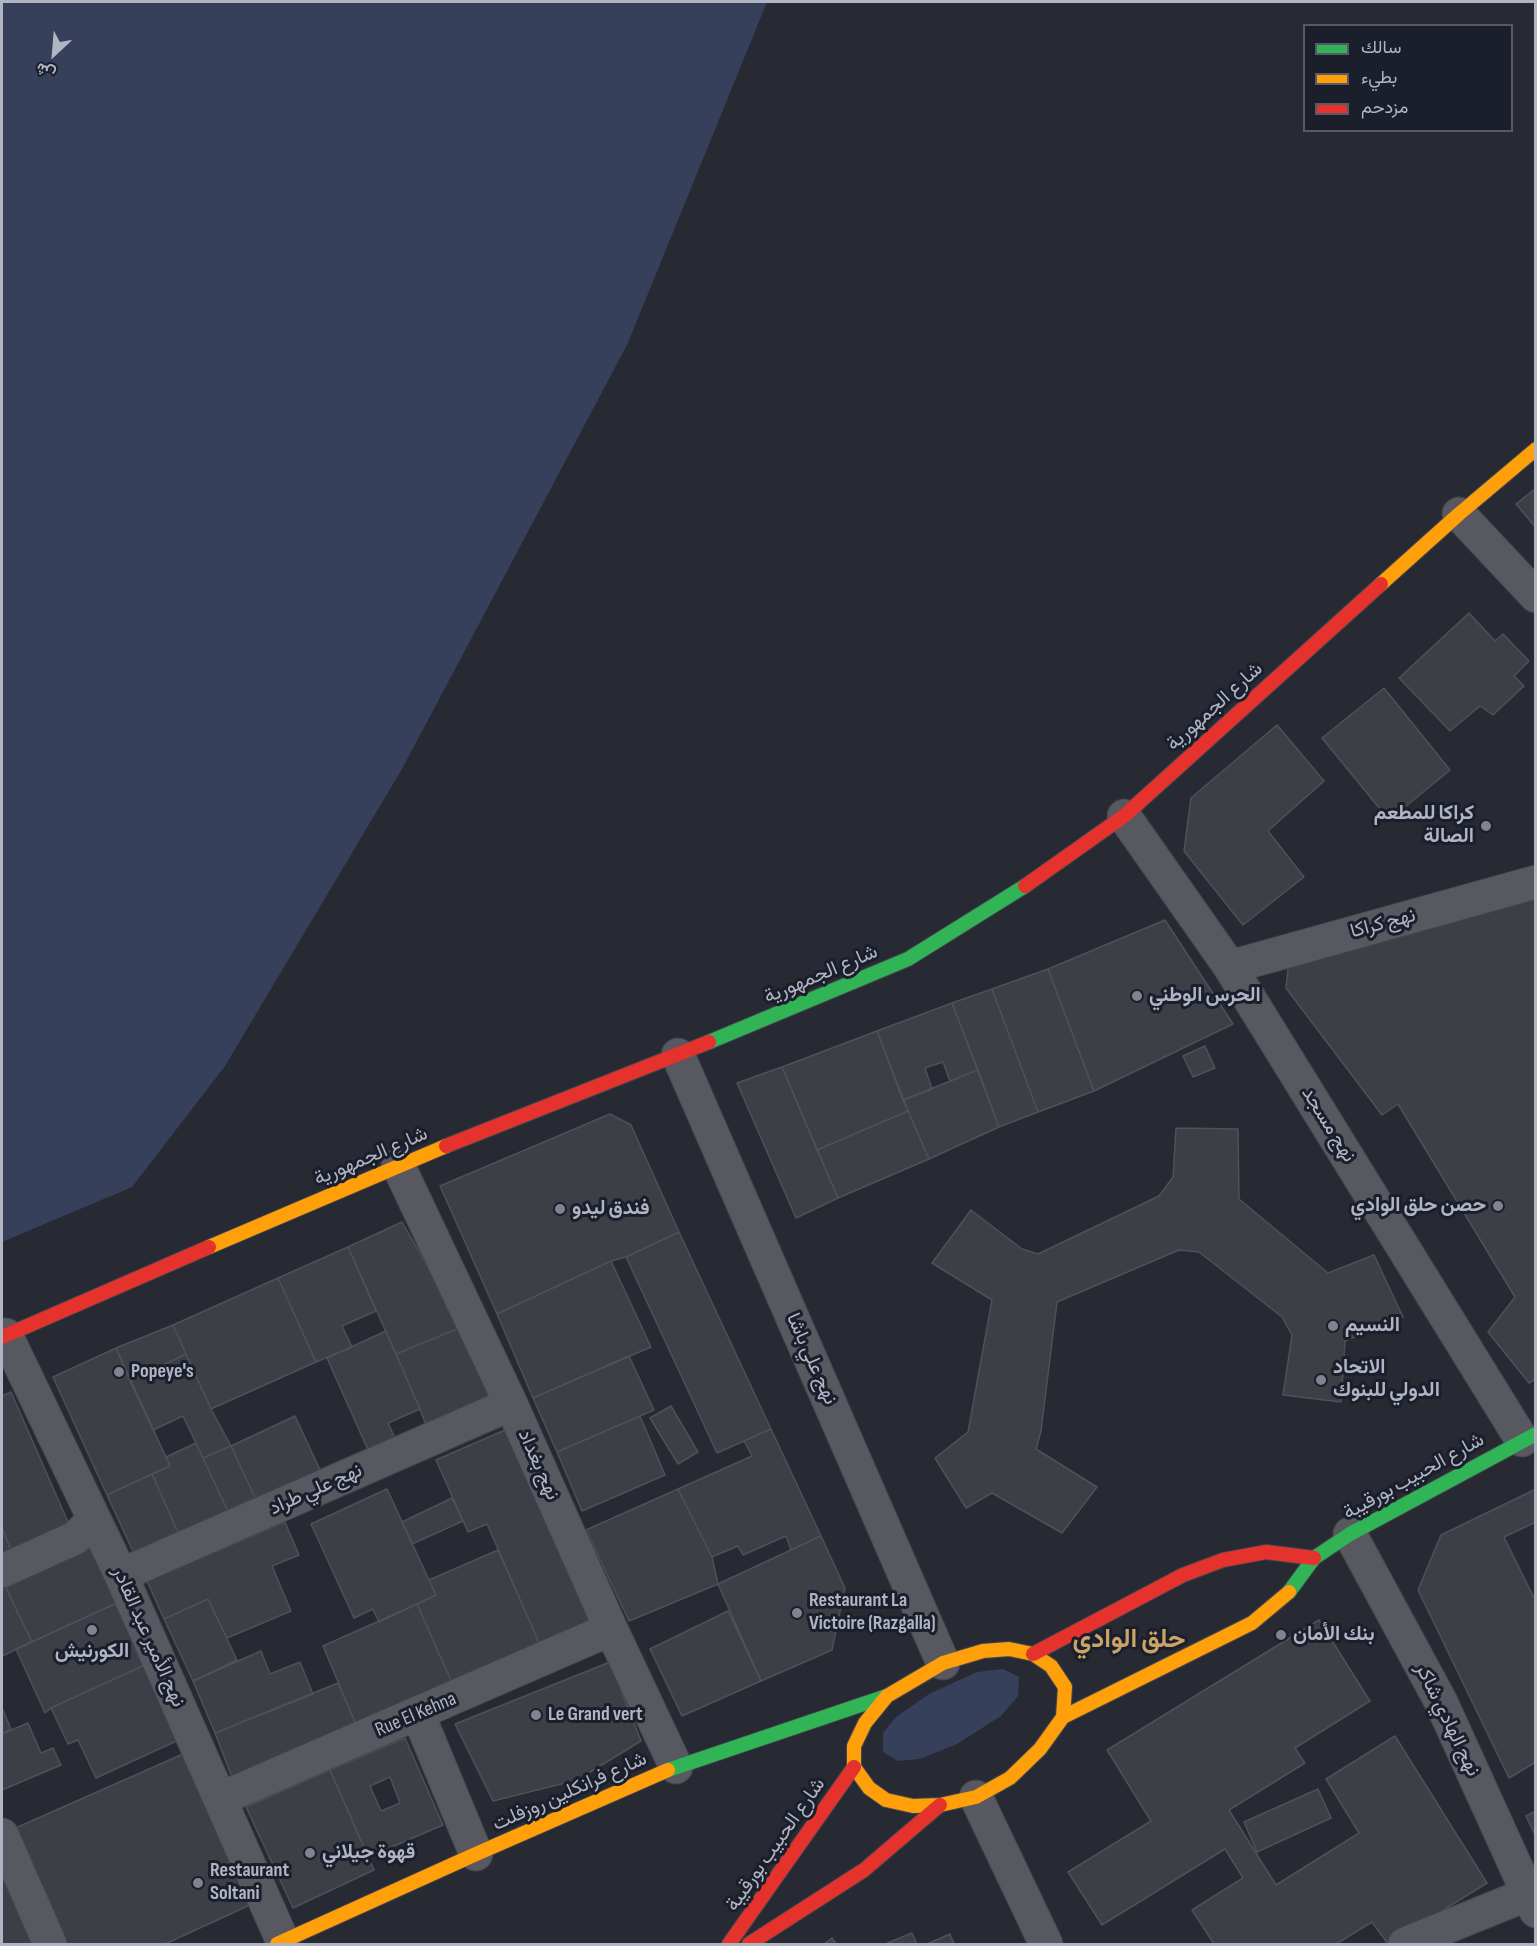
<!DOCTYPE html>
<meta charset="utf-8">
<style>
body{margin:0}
#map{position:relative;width:1537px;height:1946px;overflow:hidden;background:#272a32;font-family:"Sofia Sans Condensed",Vazirmatn,sans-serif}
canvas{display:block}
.frame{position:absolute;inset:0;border:3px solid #b1b4c3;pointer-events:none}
.legend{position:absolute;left:1303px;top:24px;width:210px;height:108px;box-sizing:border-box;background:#1b1f2c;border:2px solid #575b68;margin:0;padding:8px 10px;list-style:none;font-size:18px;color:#b1b4c3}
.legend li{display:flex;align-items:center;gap:12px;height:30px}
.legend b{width:30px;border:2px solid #575b68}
.north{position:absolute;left:24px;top:24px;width:60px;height:60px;-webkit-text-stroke:4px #1b1f2c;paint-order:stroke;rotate:206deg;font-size:16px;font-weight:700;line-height:24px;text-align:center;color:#b1b4c3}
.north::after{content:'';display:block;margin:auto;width:21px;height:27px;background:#b1b4c3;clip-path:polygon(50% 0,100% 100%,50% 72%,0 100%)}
</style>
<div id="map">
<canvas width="1537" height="1946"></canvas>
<div class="frame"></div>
<ul class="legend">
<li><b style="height:8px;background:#30b455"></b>سالك</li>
<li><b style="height:8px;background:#ff9f0a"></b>بطيء</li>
<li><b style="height:8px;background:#e5322d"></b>مزدحم</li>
</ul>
<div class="north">ش</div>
</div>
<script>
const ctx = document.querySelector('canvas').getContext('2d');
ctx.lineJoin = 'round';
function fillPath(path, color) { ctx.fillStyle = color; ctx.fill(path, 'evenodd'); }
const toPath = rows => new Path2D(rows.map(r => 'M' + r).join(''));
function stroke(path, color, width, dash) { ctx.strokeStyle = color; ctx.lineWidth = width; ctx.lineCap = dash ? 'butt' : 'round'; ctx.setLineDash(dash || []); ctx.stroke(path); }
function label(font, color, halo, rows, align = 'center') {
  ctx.font = font + ' "Sofia Sans Condensed",Vazirmatn,sans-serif'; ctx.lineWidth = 6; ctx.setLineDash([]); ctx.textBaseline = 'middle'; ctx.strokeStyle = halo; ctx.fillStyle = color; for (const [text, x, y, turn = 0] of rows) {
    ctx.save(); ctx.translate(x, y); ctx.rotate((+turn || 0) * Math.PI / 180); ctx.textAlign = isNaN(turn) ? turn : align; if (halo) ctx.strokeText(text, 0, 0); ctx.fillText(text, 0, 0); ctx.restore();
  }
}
fillPath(toPath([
 [2,2,767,2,627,345,402,769,225,1066,132,1187,2,1242],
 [1003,1669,1019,1677,1018,1696,1001,1716,957,1744,920,1759,898,1761,883,1752,883,1733,896,1717,929,1694,977,1672]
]), '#37405b');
const building = toPath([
 [1536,488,1536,528,1516,504,1536,488],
 [1469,613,1495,641,1503,634,1529,661,1514,676,1524,686,1493,715,1480,706,1450,731,1399,678,1469,613],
 [1384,688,1450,770,1389,820,1322,738,1384,688],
 [1277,725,1324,781,1268,831,1304,877,1243,925,1184,851,1191,798,1277,725],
 [1536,893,1536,1379,1529,1383,1488,1332,1515,1297,1398,1104,1382,1115,1286,988,1289,960,1536,893],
 [1165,920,1233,1024,1094,1091,1048,969,1165,920],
 [1048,969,1094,1091,1038,1112,992,989,1048,969],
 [992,989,1038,1112,999,1127,952,1003,992,989],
 [952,1003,978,1070,950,1081,943,1062,925,1068,932,1089,903,1100,877,1031,952,1003],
 [877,1031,908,1111,817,1150,782,1067,877,1031],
 [1205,1046,1215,1068,1193,1077,1183,1056,1205,1046],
 [782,1067,838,1198,796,1218,737,1083,782,1067],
 [978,1070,999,1127,929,1159,903,1100,978,1070],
 [908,1111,929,1159,838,1198,817,1150,908,1111],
 [610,1114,631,1125,679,1232,626,1257,611,1261,497,1314,440,1186,610,1114],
 [1176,1128,1238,1129,1239,1199,1328,1273,1374,1255,1403,1317,1345,1341,1341,1402,1283,1395,1292,1335,1282,1317,1199,1252,1179,1250,1057,1302,1041,1431,1036,1449,1097,1487,1062,1533,992,1493,966,1508,935,1458,968,1432,992,1300,932,1263,971,1210,1022,1249,1038,1254,1159,1196,1173,1177,1176,1128],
 [402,1222,462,1327,396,1354,348,1247,402,1222],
 [679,1232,771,1429,717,1453,626,1257,679,1232],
 [348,1247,376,1311,342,1326,352,1347,316,1362,278,1278,348,1247],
 [611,1261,651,1347,533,1398,497,1314,611,1261],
 [278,1278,316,1362,211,1409,173,1325,278,1278],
 [173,1325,186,1354,130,1381,116,1348,173,1325],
 [462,1327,497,1404,431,1439,420,1409,396,1354,462,1327],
 [386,1331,420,1409,388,1423,395,1438,368,1450,327,1358,386,1331],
 [116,1348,170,1466,107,1495,53,1377,116,1348],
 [186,1354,211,1409,231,1446,203,1458,183,1416,153,1430,130,1381,186,1354],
 [629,1356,654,1410,557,1452,533,1398,629,1356],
 [11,1392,75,1538,15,1559,2,1528,2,1396,11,1392],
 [671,1406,698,1452,678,1464,650,1418,671,1406],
 [295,1416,321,1472,257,1502,231,1446,295,1416],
 [640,1416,665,1475,582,1511,557,1452,640,1416],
 [771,1429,821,1536,791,1550,786,1536,743,1555,738,1546,712,1557,678,1489,752,1456,744,1441,771,1429],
 [505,1430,591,1625,541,1647,487,1524,468,1532,436,1460,505,1430],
 [196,1443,230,1516,181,1539,152,1474,170,1466,166,1457,196,1443],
 [231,1446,257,1502,230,1516,203,1458,231,1446],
 [152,1474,181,1539,136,1558,107,1495,152,1474],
 [387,1489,436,1595,379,1622,373,1609,354,1618,311,1524,387,1489],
 [678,1489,712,1557,718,1584,629,1621,586,1530,678,1489],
 [1536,1489,1536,1522,1504,1537,1533,1596,1536,1597,1536,1762,1509,1778,1418,1590,1441,1535,1536,1489],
 [452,1498,463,1521,412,1544,402,1522,452,1498],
 [285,1522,299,1555,272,1566,291,1611,227,1638,208,1599,164,1619,147,1581,285,1522],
 [2,1528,15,1559,2,1568,2,1528],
 [821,1536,845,1588,832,1650,761,1681,718,1584,821,1536],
 [92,1544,119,1602,32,1642,4,1584,92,1544],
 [498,1550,541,1647,453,1685,417,1604,436,1595,429,1580,498,1550],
 [4,1584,32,1642,2,1656,2,1585,4,1584],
 [208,1599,237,1660,193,1681,164,1619,208,1599],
 [119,1602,149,1663,51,1708,45,1713,16,1649,119,1602],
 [417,1604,453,1685,357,1727,323,1646,417,1604],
 [728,1611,761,1681,682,1716,650,1649,728,1611],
 [1319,1620,1370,1701,1295,1748,1305,1763,1229,1810,1276,1885,1359,1833,1326,1779,1395,1736,1487,1883,1388,1944,1372,1922,1336,1944,1214,1944,1192,1910,1243,1878,1225,1849,1102,1925,1068,1872,1151,1821,1107,1750,1319,1620],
 [261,1651,270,1674,300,1662,313,1694,215,1733,193,1681,261,1651],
 [610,1662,641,1741,577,1780,493,1801,455,1724,610,1662],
 [149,1663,183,1738,96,1778,78,1740,68,1744,51,1708,149,1663],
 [338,1683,357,1727,233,1780,215,1733,338,1683],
 [2,1708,11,1729,2,1734,2,1708],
 [28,1723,41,1753,53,1748,61,1765,2,1790,2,1734,28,1723],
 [405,1738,443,1825,368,1857,330,1770,405,1738],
 [390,1777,400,1803,381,1811,370,1786,390,1777],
 [183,1754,250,1905,165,1944,62,1944,11,1830,183,1754],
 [330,1770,374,1870,293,1908,246,1807,330,1770],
 [1318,1789,1331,1818,1257,1852,1244,1822,1318,1789],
 [1536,1811,1536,1837,1526,1816,1536,1811],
 [2,1865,39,1944,2,1944,2,1865],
 [912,1933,917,1944,885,1944,912,1933],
 [950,1934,954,1944,927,1944,950,1934],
 [832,1938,836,1944,824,1944,832,1938]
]);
fillPath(building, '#3d3f47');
stroke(building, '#4f5159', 1.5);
const street = toPath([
 [1459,514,1536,596],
 [1124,816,1230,967,1522,1440],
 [1230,967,1536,882],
 [678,1055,943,1663],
 [398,1165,511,1404,611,1629,676,1767],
 [6,1335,121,1575,283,1942],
 [1350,1534,1441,1702,1536,1911],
 [2,1571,75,1538,94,1520],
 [121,1575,511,1404],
 [418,1714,476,1854],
 [976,1797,1046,1944],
 [220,1799,611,1629],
 [2,1835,50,1944],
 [1405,1944,1528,1894]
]);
const fast = toPath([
 [709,1042,908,959,1025,886],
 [1289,1592,1314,1558,1350,1534,1536,1434],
 [668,1770,887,1696]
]);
const slow = toPath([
 [1381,584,1459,514,1536,449],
 [209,1247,446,1146],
 [1009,1649,1033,1654,1051,1666,1065,1687,1063,1717,1040,1749,1010,1778,976,1797,940,1805,913,1806,886,1800,869,1788,854,1767,854,1746,865,1723,887,1696,943,1663,983,1651,1009,1649],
 [1063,1717,1252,1623,1289,1592],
 [277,1944,476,1854,668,1770]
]);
const jam = toPath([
 [1025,886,1124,816,1381,584],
 [446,1146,709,1042],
 [2,1337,209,1247],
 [1033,1654,1183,1575,1223,1560,1266,1552,1314,1558],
 [729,1944,854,1767],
 [749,1944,864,1870,940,1805]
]);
stroke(street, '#43454b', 35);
stroke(fast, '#45474f', 16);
stroke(slow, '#45474f', 16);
stroke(jam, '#45474f', 16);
stroke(street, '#575860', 33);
stroke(fast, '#30b455', 14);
stroke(slow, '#ff9f0a', 14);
stroke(jam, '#e5322d', 14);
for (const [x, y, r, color] of [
 [1486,826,6,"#818490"],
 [1137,996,6,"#818490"],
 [1498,1206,6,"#818490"],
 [560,1209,6,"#818490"],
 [1333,1326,6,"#818490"],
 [119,1372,6,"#818490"],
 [1321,1380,6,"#818490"],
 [797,1613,6,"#818490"],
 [92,1630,6,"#818490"],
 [1281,1635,6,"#818490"],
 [536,1715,6,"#818490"],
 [310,1853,6,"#818490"],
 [198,1883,6,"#818490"]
]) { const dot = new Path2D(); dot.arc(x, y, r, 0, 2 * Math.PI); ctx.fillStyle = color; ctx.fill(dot); stroke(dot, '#1b1f2c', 2); }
label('20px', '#b1b4c3', '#1b1f2c', [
 ["شارع الجمهورية",1215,707,-42],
 ["نهج كراكا",1383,924,-15],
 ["شارع الجمهورية",821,975,-23],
 ["نهج مسجد",1328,1125,58],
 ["شارع الجمهورية",371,1157,-23],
 ["نهج علي باشا",811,1359,66],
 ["نهج بغداد",538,1465,66],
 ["شارع الحبيب بورقيبة",1414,1477,-29],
 ["نهج علي طراد",316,1490,-24],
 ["نهج الأمير عبد القادر",148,1637,66],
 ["Rue El Kehna",416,1715,-23],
 ["نهج الهادي شاكر",1447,1720,64],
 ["شارع فرانكلين روزفلت",570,1792,-24],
 ["شارع الحبيب بورقيبة",776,1845,-55]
]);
label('bold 20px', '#b1b4c3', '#1b1f2c', [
 ["كراكا للمطعم",1474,814,"right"],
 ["الصالة",1474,837,"right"],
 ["الحرس الوطني",1149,996],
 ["حصن حلق الوادي",1486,1206,"right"],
 ["فندق ليدو",572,1209],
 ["النسيم",1345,1326],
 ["الاتحاد",1333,1368],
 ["الدولي للبنوك",1333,1391],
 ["Popeye's",131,1372],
 ["Restaurant La",809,1601],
 ["Victoire (Razgalla)",809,1624],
 ["بنك الأمان",1293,1635],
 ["الكورنيش",92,1652,"center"],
 ["Le Grand vert",548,1715],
 ["قهوة جيلاني",322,1853],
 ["Restaurant",210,1871],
 ["Soltani",210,1894]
], 'left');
label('bold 26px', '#c9a466', '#1b1f2c', [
 ["حلق الوادي",1129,1640]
]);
</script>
